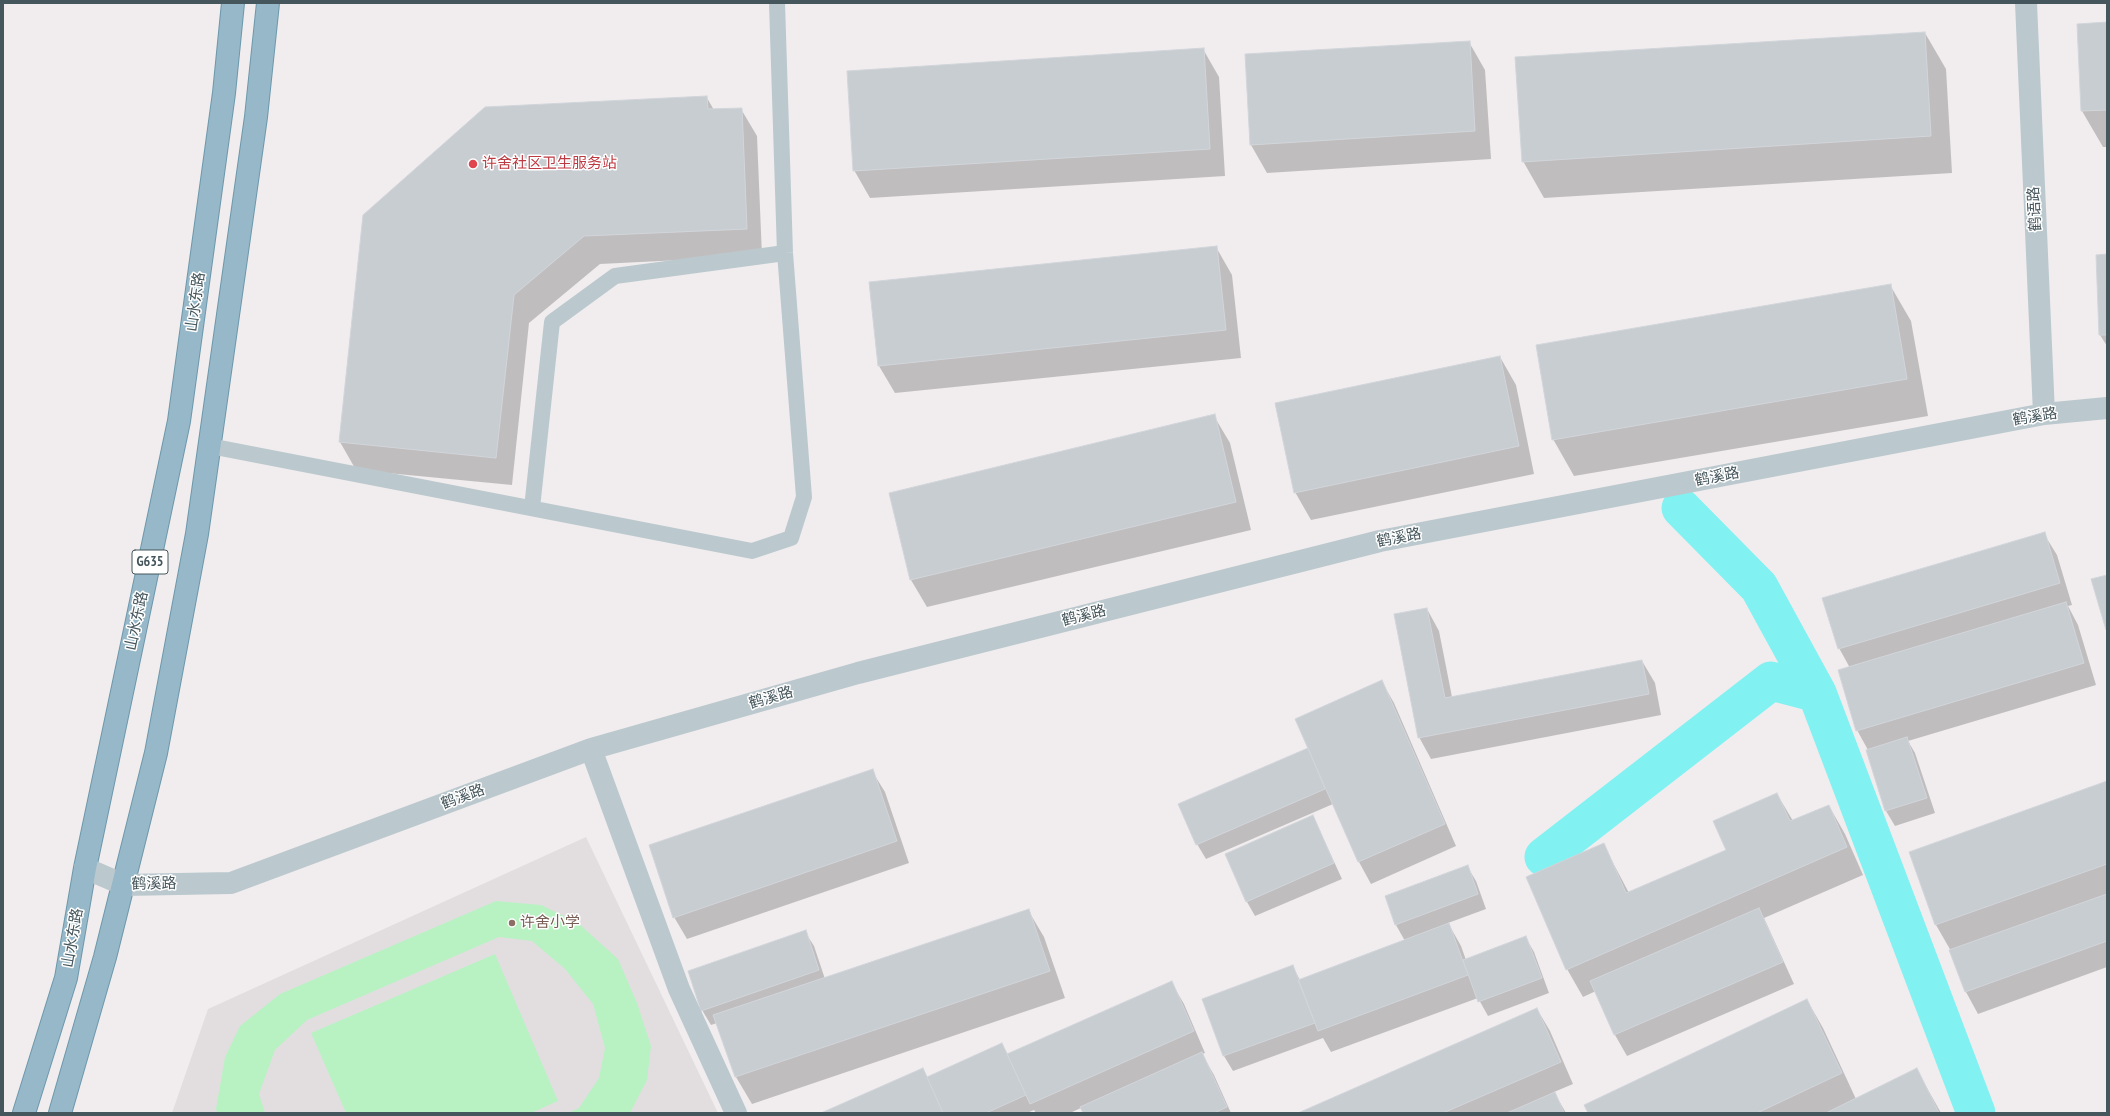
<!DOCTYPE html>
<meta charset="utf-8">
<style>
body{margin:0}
#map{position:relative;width:2110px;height:1116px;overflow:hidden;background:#f1edee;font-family:"PT Sans Narrow",sans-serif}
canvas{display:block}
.frame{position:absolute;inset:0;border:4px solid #45565c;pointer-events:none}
</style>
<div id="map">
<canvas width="2110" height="1116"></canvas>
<div class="frame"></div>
</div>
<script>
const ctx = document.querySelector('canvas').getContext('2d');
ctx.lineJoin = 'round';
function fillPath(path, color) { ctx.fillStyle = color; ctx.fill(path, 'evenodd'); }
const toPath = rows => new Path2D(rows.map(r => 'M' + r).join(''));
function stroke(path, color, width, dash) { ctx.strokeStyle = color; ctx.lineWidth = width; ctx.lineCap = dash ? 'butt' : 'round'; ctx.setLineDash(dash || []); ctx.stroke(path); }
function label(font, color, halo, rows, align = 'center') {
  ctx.font = font + ' "PT Sans Narrow","Noto Sans SC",sans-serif'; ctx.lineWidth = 3; ctx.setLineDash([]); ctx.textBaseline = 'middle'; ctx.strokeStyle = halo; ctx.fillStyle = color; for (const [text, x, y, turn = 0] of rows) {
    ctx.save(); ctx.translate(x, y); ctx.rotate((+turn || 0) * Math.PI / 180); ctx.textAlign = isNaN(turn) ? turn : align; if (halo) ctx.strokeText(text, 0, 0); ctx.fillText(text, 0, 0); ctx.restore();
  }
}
fillPath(toPath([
 [586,837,718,1113,172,1113,208,1009]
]), '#e2dee0');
fillPath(toPath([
 [496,901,541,905,578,923,618,959,637,1003,651,1046,647,1080,630,1113,568,1113,579,1108,599,1078,605,1048,593,1004,565,969,532,941,499,937,307,1020,275,1050,259,1094,265,1113,217,1113,216,1109,225,1057,240,1026,280,994],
 [495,954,558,1101,531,1113,346,1113,311,1033]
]), '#b8f2c3');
fillPath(toPath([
 [2107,23,2107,147,2103,147,2082,111],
 [1925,33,1946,69,1952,173,1544,198,1523,161],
 [1469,42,1485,70,1491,159,1267,173,1251,145],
 [1203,49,1219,77,1225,176,870,198,854,170],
 [707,98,714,110,741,109,757,136,762,256,600,264,529,323,512,485,356,470,340,442],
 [1216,247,1232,275,1241,358,895,393,879,366],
 [2107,255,2107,346,2100,335],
 [1890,285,1911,321,1928,416,1574,476,1553,439],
 [1500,357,1516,385,1534,474,1311,520,1295,492],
 [1214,416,1230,443,1251,530,927,607,911,580],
 [2044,534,2057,555,2072,605,2068,606,2078,625,2096,685,1908,741,1915,753,1935,813,1895,826,1886,811,1868,750,1857,730,1850,668,1839,648],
 [1427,609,1439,631,1452,697,1642,661,1655,683,1661,715,1431,759,1419,737],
 [1382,682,1394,703,1456,846,1371,884,1359,862,1333,804,1206,859,1197,844,1309,748],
 [872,771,885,792,909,863,687,939,674,917],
 [2107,782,2107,967,1978,1014,1966,992,1951,951,1936,925,1910,853],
 [1777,794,1793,821,1829,806,1845,834,1863,875,1764,918,1794,984,1627,1056,1615,1035,1596,991,1583,997,1567,969,1603,844,1629,893,1727,850],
 [1313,816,1342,879,1255,916,1247,902],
 [1467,866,1476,881,1486,909,1448,923,1461,946,1466,960,1526,938,1534,952,1549,993,1488,1016,1478,998,1331,1052,1323,1038,1233,1071,1224,1056,1203,1000,1293,967,1300,980,1405,941,1396,925,1386,897],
 [1028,910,1044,937,1065,998,752,1104,736,1077,717,1023,711,1025,702,1010,805,932,814,946,825,979],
 [1171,982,1184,1004,1205,1053,1202,1054,1214,1075,1231,1113,1084,1113,1081,1108,1070,1113,1036,1113,1034,1110,1027,1113,824,1113,923,1069,928,1078,1002,1044,1008,1055],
 [1807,1000,1823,1028,1856,1099,1917,1070,1941,1113,1589,1113],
 [1537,1009,1550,1031,1573,1084,1554,1092,1566,1113,1301,1113]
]), '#0003');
stroke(toPath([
 [1681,508,1759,587,1817,693],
 [1544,857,1771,681,1817,693,1976,1113]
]), '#82f1f2', 39);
const building = toPath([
 [2107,22,2107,110,2081,111,2077,24,2107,22],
 [1925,32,1931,136,1522,162,1515,57,1925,32],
 [1470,41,1475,131,1250,145,1245,54,1470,41],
 [1204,48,1210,149,853,171,847,71,1204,48],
 [707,96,708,109,742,108,747,229,584,236,514,295,496,458,339,442,363,215,485,107,707,96],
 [1217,246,1226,330,878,366,869,282,1217,246],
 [2107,254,2107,335,2099,335,2096,255,2107,254],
 [1891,284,1907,379,1552,440,1536,345,1891,284],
 [1500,356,1519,446,1294,493,1275,403,1500,356],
 [1215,414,1236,502,910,580,889,493,1215,414],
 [2045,532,2060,583,1838,649,1822,598,2045,532],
 [2107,575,2107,630,2106,630,2091,579,2107,575],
 [2066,602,2084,663,1856,731,1838,670,2066,602],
 [1427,608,1445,698,1642,660,1649,694,1418,738,1394,614,1427,608],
 [1382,680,1445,824,1358,862,1295,719,1382,680],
 [1907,737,1927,798,1885,811,1866,750,1907,737],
 [1308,748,1325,789,1196,845,1178,804,1308,748],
 [873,769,897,841,673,918,649,845,873,769],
 [2107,781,2107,864,1935,925,1909,852,2107,781],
 [1777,793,1790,821,1829,805,1847,847,1566,970,1526,877,1604,843,1626,893,1726,850,1713,821,1777,793],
 [1313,815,1334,863,1246,902,1225,854,1313,815],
 [1468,865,1478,894,1395,925,1385,896,1468,865],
 [2107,894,2107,941,1965,992,1949,950,2107,894],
 [1759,908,1783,962,1614,1035,1590,981,1759,908],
 [1029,909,1050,971,735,1077,713,1015,1029,909],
 [1449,923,1468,975,1318,1031,1298,980,1449,923],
 [806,930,819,970,701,1011,688,971,806,930],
 [1526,936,1542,978,1478,1002,1463,960,1526,936],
 [1293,965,1315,1023,1223,1056,1202,999,1293,965],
 [1172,981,1194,1031,1030,1104,1007,1054,1172,981],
 [1807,999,1842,1073,1757,1113,1588,1113,1584,1105,1807,999],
 [1537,1008,1561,1062,1443,1113,1298,1113,1537,1008],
 [1002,1043,1026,1095,986,1113,943,1113,927,1077,1002,1043],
 [1202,1052,1227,1107,1214,1113,1083,1113,1080,1107,1202,1052],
 [923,1068,943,1113,821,1113,923,1068],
 [1917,1068,1939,1113,1826,1113,1917,1068],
 [1555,1092,1564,1113,1507,1113,1555,1092]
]);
fillPath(building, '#c7cdd1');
stroke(building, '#d1d5da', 1);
const trunk = toPath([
 [24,1113,66,978,85,868,179,421,224,93,233,3],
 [60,1113,105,957,156,753,197,534,256,117,268,3]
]);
stroke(trunk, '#6d98ac', 24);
stroke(toPath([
 [210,446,752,551,791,538,804,497,785,253,777,3],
 [532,508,552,322,615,276,785,253]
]), '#bbc9ce', 16);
stroke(toPath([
 [2026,3,2044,414],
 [591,749,679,989,736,1113],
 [85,868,124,885,231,883,591,749,858,673,1380,541,2044,414,2107,408]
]), '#bbc9ce', 22);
stroke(trunk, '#96b8c8', 22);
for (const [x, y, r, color] of [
 [473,164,5,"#e0444e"],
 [512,923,4,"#8d6e63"]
]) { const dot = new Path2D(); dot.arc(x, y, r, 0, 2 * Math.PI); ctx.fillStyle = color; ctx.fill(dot); stroke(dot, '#fff', 1.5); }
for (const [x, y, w] of [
 [150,562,36]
]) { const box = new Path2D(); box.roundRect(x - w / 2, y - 12, w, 24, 3); ctx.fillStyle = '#fff'; ctx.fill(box); stroke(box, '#45565c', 1); }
label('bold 14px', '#45565c', null, [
 ["G635",150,562]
]);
label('15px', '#be3a42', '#fff', [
 ["许舍社区卫生服务站",482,164]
], 'left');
label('15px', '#45565c', '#fff', [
 ["鹤语路",2035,209,-93],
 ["山水东路",196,302,-82],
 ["鹤溪路",2035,417,-9],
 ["鹤溪路",1717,477,-11],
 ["鹤溪路",1399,538,-11],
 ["鹤溪路",1084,616,-14],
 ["山水东路",137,621,-78],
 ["鹤溪路",771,698,-16],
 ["鹤溪路",463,797,-20],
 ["鹤溪路",154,884,-1],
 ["山水东路",73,938,-80]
]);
label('15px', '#785e54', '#fff', [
 ["许舍小学",520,923]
], 'left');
</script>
